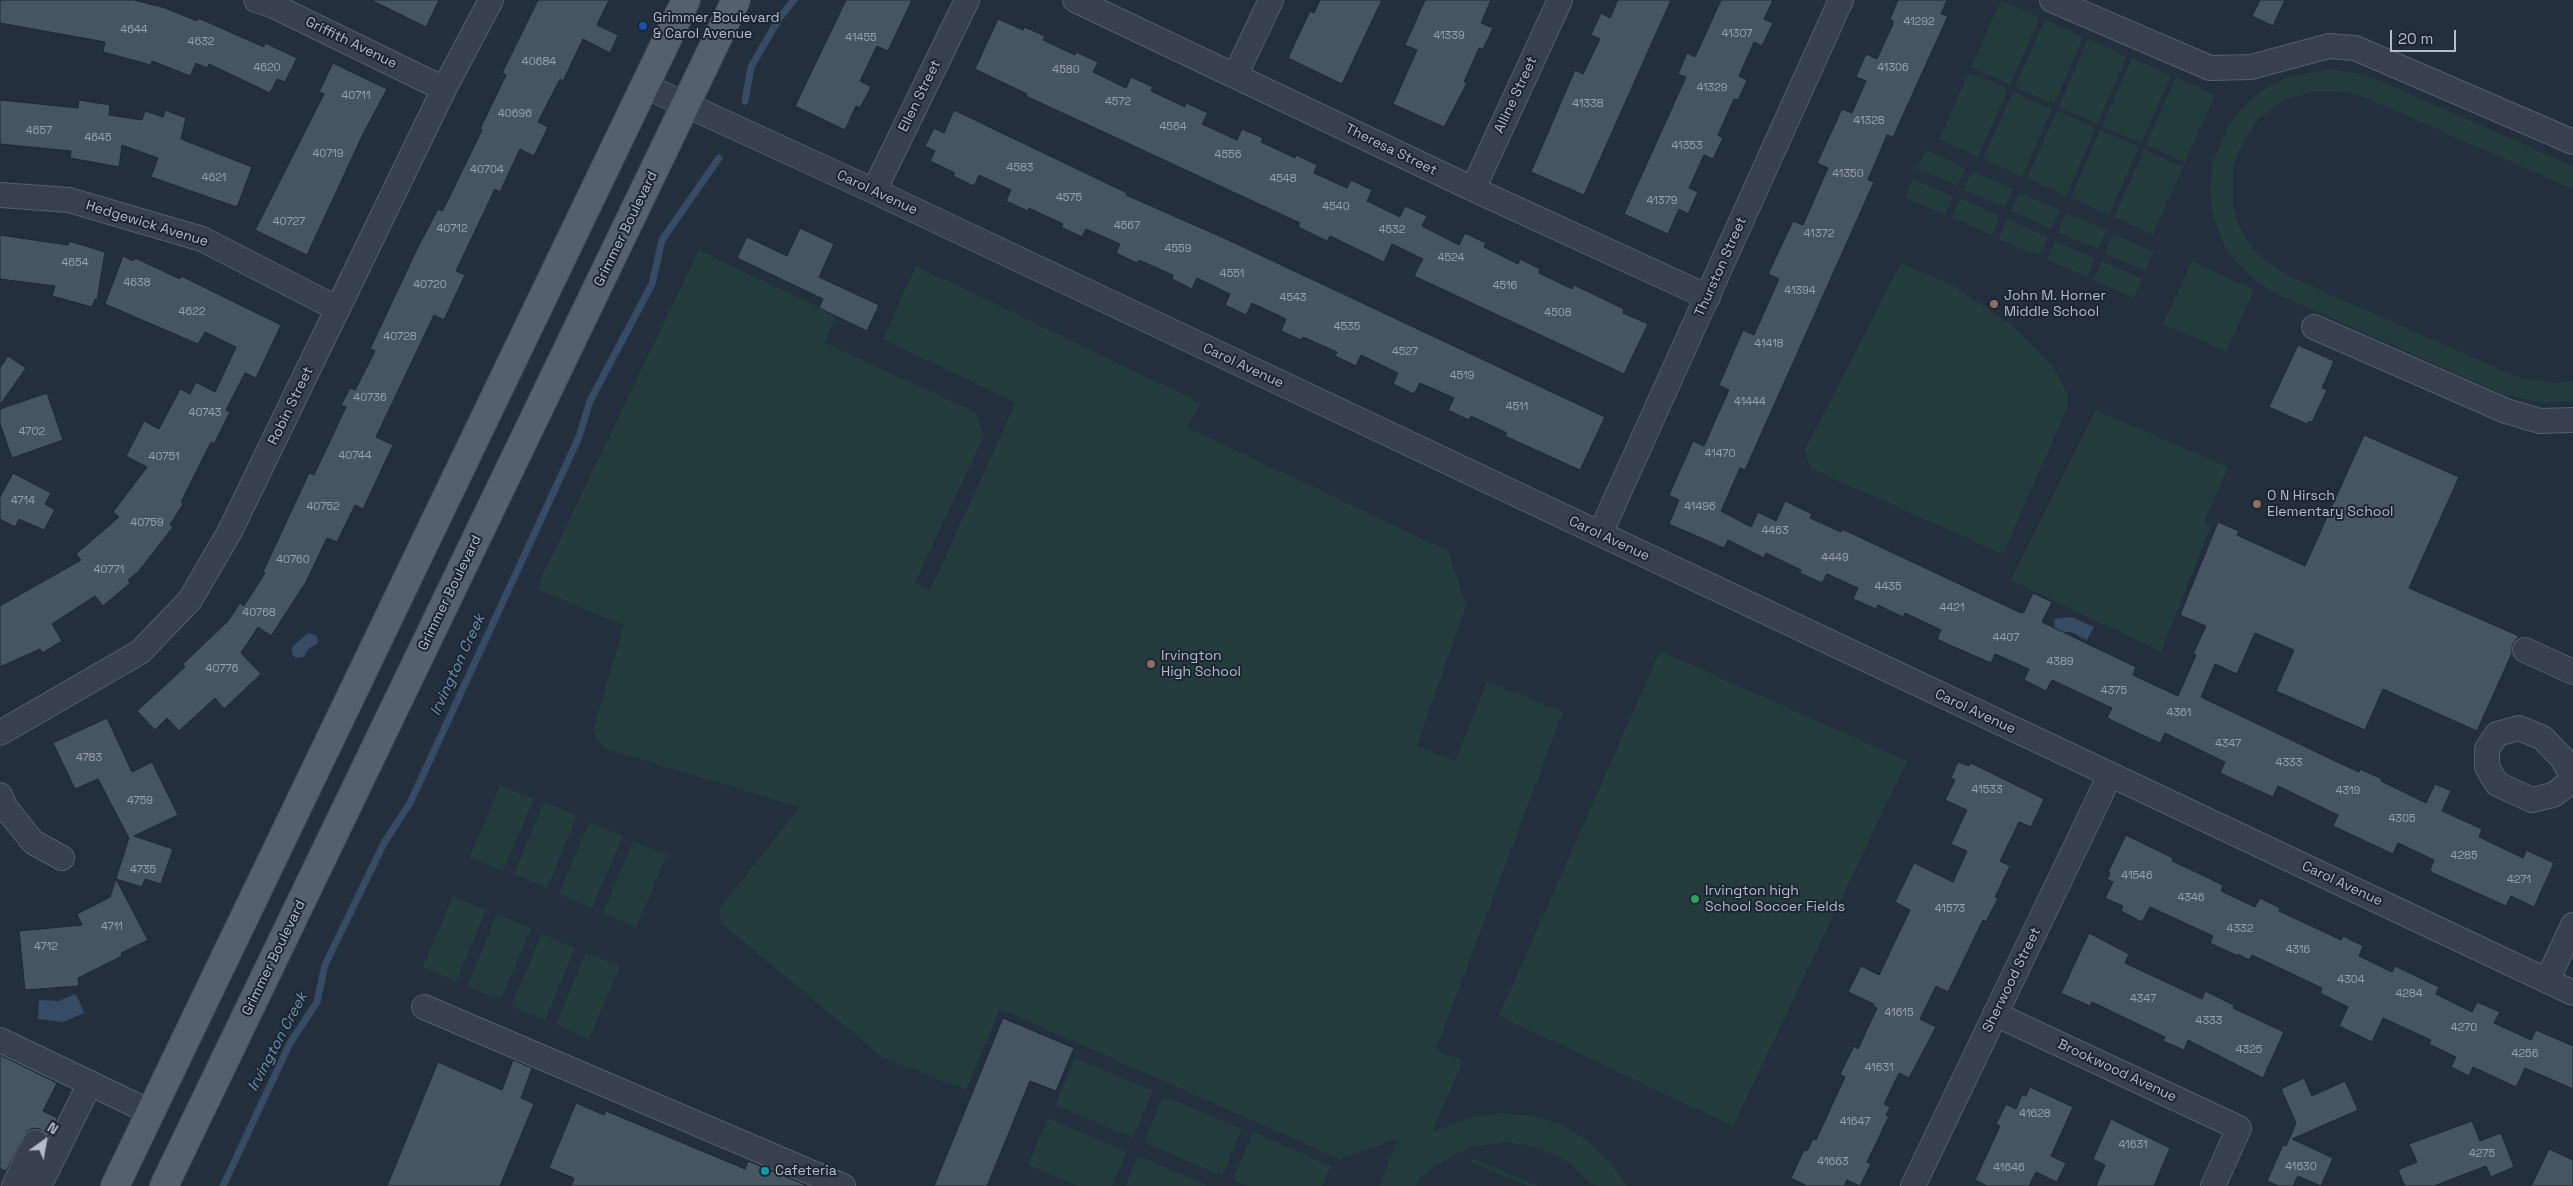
<!DOCTYPE html>
<style>
body{margin:0}
#map{position:relative;width:2573px;height:1186px;overflow:hidden;background:#232f3d;font-family:"Space Grotesk",sans-serif}
canvas{display:block}
.north{position:absolute;left:20px;top:1116px;width:50px;height:50px;-webkit-text-stroke:4px #1c2632;paint-order:stroke;rotate:32deg;font-size:14px;font-weight:700;line-height:20px;text-align:center;color:#b3bcc8}
.north::after{content:'';display:block;margin:auto;width:18px;height:22px;background:#b3bcc8;clip-path:polygon(50% 0,100% 100%,50% 72%,0 100%)}
.scale{position:absolute;left:2390px;top:30px;width:66px;height:22px;box-sizing:border-box;border:2px solid #b3bcc8;border-top:0;padding-left:6px;font-size:15px;line-height:18px;white-space:nowrap;color:#b3bcc8;-webkit-text-stroke:4px #1c2632;paint-order:stroke}
</style>
<div id="map">
<canvas width="2573" height="1186"></canvas>
<div class="north">N</div>
<div class="scale">20 m</div>
</div>
<script>
const ctx = document.querySelector('canvas').getContext('2d');
ctx.lineJoin = 'round';
function fillPath(path, color) { ctx.fillStyle = color; ctx.fill(path, 'evenodd'); }
const toPath = rows => new Path2D(rows.map(r => 'M' + r).join(''));
function stroke(path, color, width, dash) { ctx.strokeStyle = color; ctx.lineWidth = width; ctx.lineCap = dash ? 'butt' : 'round'; ctx.setLineDash(dash || []); ctx.stroke(path); }
function label(font, color, halo, rows, align = 'center') {
  ctx.font = font + ' "Space Grotesk",sans-serif'; ctx.lineWidth = 4; ctx.setLineDash([]); ctx.textBaseline = 'middle'; ctx.strokeStyle = halo; ctx.fillStyle = color; for (const [text, x, y, turn = 0] of rows) {
    ctx.save(); ctx.translate(x, y); ctx.rotate((+turn || 0) * Math.PI / 180); ctx.textAlign = isNaN(turn) ? turn : align; if (halo) ctx.strokeText(text, 0, 0); ctx.fillText(text, 0, 0); ctx.restore();
  }
}
fillPath(toPath([
 [2001,1,2040,17,2010,85,1971,67],
 [2045,20,2083,37,2054,104,2015,87],
 [2088,39,2127,57,2097,124,2059,107],
 [2132,58,2171,76,2141,143,2102,126],
 [2328,69,2361,74,2378,80,2573,166,2573,189,2364,97,2346,92,2316,91,2286,99,2272,108,2256,122,2238,152,2233,168,2233,206,2239,226,2248,242,2259,256,2288,276,2517,377,2553,383,2573,381,2573,401,2541,403,2503,394,2275,293,2257,282,2239,265,2227,250,2217,228,2211,205,2210,185,2213,161,2229,124,2252,98,2269,86,2288,77],
 [1969,72,2008,89,1978,157,1939,139],
 [2176,77,2215,95,2185,162,2146,145],
 [2013,92,2052,109,2022,177,1983,159],
 [2057,111,2096,128,2066,196,2027,178],
 [2100,130,2139,147,2109,215,2071,197],
 [1925,150,1965,168,1957,186,1917,169],
 [2144,150,2183,167,2153,234,2114,217],
 [1972,171,2013,189,2005,207,1964,190],
 [1913,179,1953,196,1945,215,1905,197],
 [2019,192,2060,210,2051,229,2011,211],
 [1960,198,2000,216,1992,235,1952,217],
 [2066,213,2107,230,2098,249,2058,232],
 [2007,219,2048,237,2039,256,1999,239],
 [2113,234,2154,252,2145,271,2105,253],
 [2055,241,2095,259,2087,277,2047,260],
 [699,250,836,316,825,343,975,412,984,436,915,582,930,590,1016,403,883,339,916,266,1201,403,1187,427,1448,551,1466,605,1417,746,1455,761,1487,681,1563,712,1436,1050,1463,1061,1432,1132,1469,1118,1499,1113,1534,1116,1562,1125,1587,1140,1610,1162,1627,1186,1594,1186,1563,1158,1536,1147,1508,1142,1470,1147,1446,1159,1422,1176,1415,1186,1379,1186,1398,1139,1340,1159,1000,1009,966,1090,882,1057,721,923,720,908,800,807,609,750,598,741,593,730,624,625,536,589],
 [2102,261,2142,279,2134,298,2093,280],
 [2192,261,2254,290,2226,352,2163,324],
 [1901,263,1952,285,2010,324,2052,365,2067,393,2067,408,2003,554,1810,468,1805,450],
 [2096,410,2228,467,2204,522,2211,526,2161,652,2011,580],
 [1660,651,1907,761,1733,1126,1499,1016],
 [500,785,534,799,503,871,470,857],
 [544,802,577,816,547,888,514,874],
 [589,822,623,836,592,908,559,894],
 [633,841,667,855,636,927,603,913],
 [453,896,486,910,456,982,423,967],
 [497,914,531,929,501,1000,467,986],
 [542,934,575,948,545,1020,511,1006],
 [586,952,620,966,589,1039,556,1024],
 [1075,1058,1153,1091,1133,1138,1055,1105],
 [1163,1096,1242,1129,1222,1176,1144,1142],
 [1048,1118,1127,1152,1112,1186,1078,1186,1028,1165],
 [1253,1132,1331,1166,1322,1186,1249,1186,1233,1179],
 [1138,1156,1208,1186,1126,1186],
 [1472,1158,1538,1186,1528,1186,1471,1162]
]), '#253c3e');
fillPath(toPath([
 [2072,617,2094,627,2087,640,2071,632,2055,632,2054,619],
 [308,633,317,636,318,643,308,649,304,657,296,658,292,654,292,647],
 [76,994,84,1013,63,1022,38,1019,39,1000,58,1001]
]), '#374c64');
stroke(toPath([
 [745,101,751,67,780,17,794,0],
 [223,1186,290,1043,317,1002,325,965,384,843,410,803,579,437,590,401,652,284,662,240,719,158]
]), '#374c64', 7);
const building = toPath([
 [0,0,134,0,165,8,197,21,198,18,264,47,265,43,297,58,285,82,277,79,270,93,209,64,207,68,196,63,190,76,152,61,151,65,103,52,105,42,0,23,0,0],
 [371,0,439,0,426,27,371,0],
 [538,0,609,0,597,25,618,35,610,53,583,39,563,81,560,79,538,122,548,127,534,156,520,149,500,192,495,189,456,271,465,275,444,320,434,315,376,437,393,445,363,509,355,505,337,542,327,538,306,582,271,636,258,627,241,653,261,674,224,709,215,698,179,731,167,718,155,730,137,711,185,667,183,664,228,621,240,603,244,606,265,573,263,572,309,473,314,475,346,407,341,405,350,388,355,390,375,351,370,349,417,249,438,209,442,211,448,200,482,130,480,129,506,75,502,73,538,0],
 [846,0,912,0,888,51,877,46,860,81,871,87,860,108,856,106,845,130,795,106,846,0],
 [1320,0,1382,0,1342,84,1288,58,1310,11,1314,13,1320,0],
 [1425,0,1491,0,1481,23,1493,28,1483,49,1479,48,1464,82,1467,83,1444,127,1393,104,1417,50,1405,45,1425,0],
 [1618,0,1671,0,1584,195,1531,172,1575,70,1583,74,1600,39,1591,35,1601,13,1610,18,1618,0],
 [1721,0,1773,0,1764,19,1773,23,1762,46,1754,42,1739,76,1747,80,1738,100,1734,99,1718,135,1723,138,1713,159,1704,155,1689,188,1698,192,1688,214,1679,209,1668,234,1624,214,1686,77,1678,74,1687,53,1695,57,1721,0],
 [1898,0,1947,0,1941,14,1948,16,1893,137,1887,135,1868,180,1874,182,1745,470,1740,468,1721,511,1751,527,1758,512,1776,521,1785,501,1812,514,1810,518,1841,532,1842,529,2021,613,2024,612,2033,593,2052,602,2042,622,2136,667,2133,675,2178,696,2196,655,2193,654,2206,626,2180,615,2218,522,2239,531,2237,535,2305,566,2364,435,2459,477,2409,588,2519,636,2512,645,2512,653,2477,731,2383,689,2365,730,2276,691,2294,650,2255,633,2237,674,2215,664,2201,697,2335,761,2359,772,2360,769,2382,779,2381,781,2426,803,2435,784,2451,791,2442,811,2482,829,2479,837,2523,858,2526,850,2554,863,2534,907,2511,896,2506,906,2433,873,2430,870,2434,860,2398,843,2393,854,2333,826,2338,815,2278,786,2273,797,2220,773,2225,762,2165,733,2160,743,2138,733,2107,718,2112,708,2052,680,2046,691,2024,680,2029,669,1995,654,1991,663,1952,646,1937,639,1941,630,1905,613,1903,617,1878,605,1876,609,1853,599,1858,588,1827,574,1822,583,1800,573,1801,570,1766,553,1764,558,1728,540,1724,548,1669,524,1679,500,1669,495,1693,441,1704,446,1714,423,1729,390,1719,385,1733,353,1743,330,1754,335,1779,279,1768,274,1793,221,1803,225,1828,168,1817,163,1842,109,1852,113,1866,81,1856,77,1866,54,1877,59,1893,24,1893,21,1890,19,1898,0],
 [2260,0,2285,0,2273,26,2252,16,2260,0],
 [998,19,1023,30,1024,27,1045,36,1043,40,1075,55,1076,52,1098,62,1093,72,1126,88,1131,77,1153,87,1151,91,1185,107,1186,103,1208,113,1202,124,1237,140,1242,129,1263,138,1261,142,1295,158,1296,155,1317,165,1314,173,1347,188,1351,180,1372,190,1367,201,1400,217,1405,206,1427,216,1422,226,1459,245,1465,233,1486,243,1484,247,1518,264,1520,259,1540,269,1539,273,1572,289,1574,285,1624,309,1623,313,1648,324,1624,374,1414,276,1423,259,1392,244,1384,262,1330,236,1327,241,1298,227,1300,223,1026,96,1027,94,975,69,998,19],
 [333,63,387,89,363,134,307,255,255,230,324,94,319,92,333,63],
 [0,100,78,108,79,100,110,105,109,115,142,120,145,111,163,117,165,110,186,118,181,139,252,167,237,207,151,177,158,158,122,145,119,167,70,158,71,151,0,144,0,100],
 [954,110,1127,193,1126,195,1226,239,1605,417,1580,470,1505,436,1507,433,1471,416,1469,420,1448,410,1454,398,1420,383,1414,394,1393,384,1398,373,1361,355,1356,366,1335,356,1337,352,1303,337,1301,340,1281,331,1286,319,1252,303,1246,315,1225,305,1230,294,1197,278,1192,289,1172,279,1173,275,1139,260,1137,263,1116,253,1120,244,1086,229,1082,237,1061,227,1063,224,1029,208,1028,211,1006,201,1011,190,979,175,974,186,953,176,955,173,930,161,935,151,925,146,934,128,944,133,954,110],
 [800,228,834,244,819,277,879,305,867,331,819,308,823,299,737,258,747,237,787,256,800,228],
 [0,235,68,245,69,241,105,252,97,300,95,299,92,307,52,296,55,286,0,279,0,235],
 [123,256,133,261,135,258,180,279,181,276,281,325,256,378,245,373,226,410,230,412,214,444,211,442,181,502,183,504,170,525,173,527,138,572,128,580,130,583,103,606,95,596,52,624,62,641,42,653,40,649,0,667,0,606,81,560,76,554,119,517,113,512,147,467,126,456,144,421,159,429,180,389,190,394,196,382,215,392,236,347,205,332,198,344,105,304,123,256],
 [2298,345,2334,361,2322,388,2327,390,2312,422,2309,421,2307,424,2269,407,2298,345],
 [8,356,26,368,0,405,0,368,8,356],
 [47,393,63,440,12,458,0,424,0,409,47,393],
 [13,473,51,493,45,504,55,510,44,530,19,519,15,527,0,519,0,497,13,473],
 [107,718,132,772,152,762,178,815,134,836,173,849,161,884,145,879,142,887,116,879,148,940,121,953,122,956,78,978,79,986,25,990,19,931,82,925,77,914,110,897,129,838,98,779,75,789,53,743,107,718],
 [1958,762,1969,766,1971,763,2044,799,2031,827,2019,822,2000,861,2010,866,1995,897,1998,898,1986,922,1983,920,1948,992,1936,986,1920,1019,1936,1027,1909,1078,1899,1073,1884,1104,1890,1107,1886,1115,1889,1116,1867,1162,1871,1164,1860,1186,1847,1180,1844,1186,1807,1186,1791,1178,1804,1150,1807,1151,1813,1139,1816,1140,1845,1077,1840,1074,1854,1046,1858,1049,1877,1008,1873,1006,1874,1004,1848,992,1861,966,1879,975,1910,910,1895,902,1914,863,1953,882,1967,851,1951,844,1967,810,1945,800,1955,780,1951,778,1958,762],
 [2126,835,2173,858,2172,861,2223,885,2221,891,2255,907,2260,898,2280,908,2279,911,2341,940,2343,936,2363,946,2359,956,2392,972,2395,966,2439,987,2436,994,2472,1012,2477,1002,2500,1012,2494,1023,2531,1040,2536,1030,2573,1046,2573,1089,2525,1068,2516,1087,2473,1067,2469,1076,2451,1067,2456,1057,2429,1044,2431,1040,2383,1018,2372,1042,2339,1026,2348,1007,2320,993,2322,988,2252,955,2249,960,2238,954,2238,956,2210,943,2213,936,2150,907,2142,922,2121,911,2123,906,2105,898,2113,882,2107,879,2110,873,2108,872,2126,835],
 [2089,933,2129,954,2125,963,2202,999,2205,991,2234,1005,2233,1008,2284,1032,2263,1078,2188,1040,2184,1050,2163,1041,2165,1037,2092,1002,2090,1006,2061,993,2089,933],
 [1003,1018,1074,1048,1056,1091,1030,1081,987,1186,934,1186,1003,1018],
 [0,1055,57,1083,43,1111,57,1118,48,1137,40,1129,33,1128,27,1131,6,1171,0,1169,0,1055],
 [513,1060,532,1068,521,1098,534,1104,500,1186,387,1186,438,1062,502,1090,513,1060],
 [2304,1078,2312,1096,2345,1081,2358,1110,2292,1139,2333,1158,2321,1186,2298,1176,2293,1186,2279,1186,2267,1181,2283,1145,2286,1146,2296,1123,2281,1089,2304,1078],
 [2030,1087,2073,1107,2051,1156,2066,1163,2057,1182,2036,1172,2029,1186,1987,1186,1975,1180,2000,1126,1996,1124,2006,1104,2016,1109,2022,1095,2026,1096,2030,1087],
 [576,1103,604,1115,606,1111,745,1169,748,1161,808,1186,571,1186,574,1178,549,1168,576,1103],
 [2111,1119,2170,1148,2154,1186,2096,1186,2105,1165,2093,1159,2111,1119],
 [2472,1121,2480,1141,2501,1133,2514,1167,2491,1177,2486,1166,2434,1186,2405,1186,2398,1170,2417,1162,2409,1144,2472,1121],
 [2549,1149,2573,1160,2573,1186,2531,1186,2549,1149]
]);
fillPath(building, '#475563');
stroke(building, '#1e2834', 1);
const minor = toPath([
 [256,0,274,6,444,89],
 [1075,0,1473,189,1708,297],
 [2052,0,2210,68,2251,67,2329,46,2355,48,2573,142],
 [1235,76,1271,0],
 [645,86,874,191,2573,993],
 [1473,189,1560,0],
 [874,191,967,0],
 [0,195,69,200,202,239,338,309],
 [2314,327,2506,411,2540,421,2573,420],
 [1600,534,1841,0],
 [2525,650,2573,672],
 [0,733,140,652,190,600,230,531,444,89,491,0],
 [2573,778,2562,758,2543,738,2519,728,2497,734,2487,749,2487,767,2497,784,2532,800,2553,795,2573,780],
 [0,795,5,807,33,842,62,858],
 [2547,981,2573,925],
 [424,1007,843,1186],
 [1995,1014,2239,1128,2213,1186],
 [0,1040,150,1112],
 [14,1186,35,1142],
 [39,1186,90,1083],
 [1913,1186,2110,775]
]);
const major = toPath([
 [115,1186,686,0],
 [164,1186,736,0]
]);
stroke(minor, '#555f6b', 26);
stroke(major, '#404a56', 30);
stroke(minor, '#37414d', 24);
stroke(major, '#55606d', 28);
for (const [x, y, r, color] of [
 [643,26,5,"#1a4fb4"],
 [1994,304,5,"#8d6e63"],
 [2257,504,5,"#8d6e63"],
 [1151,664,5,"#8d6e63"],
 [1695,899,5,"#2e9e5b"],
 [765,1171,5,"#0f9aa8"]
]) { const dot = new Path2D(); dot.arc(x, y, r, 0, 2 * Math.PI); ctx.fillStyle = color; ctx.fill(dot); stroke(dot, '#1c2632', 2); }
label('11px', '#98a2af', null, [
 ["41292",1919,22],
 ["4644",134,30],
 ["41307",1737,34],
 ["41339",1449,36],
 ["41455",861,38],
 ["4632",201,42],
 ["40684",539,62],
 ["4620",267,68],
 ["41306",1893,68],
 ["4580",1066,70],
 ["41329",1712,88],
 ["40711",356,96],
 ["4572",1118,102],
 ["41338",1588,104],
 ["40696",515,114],
 ["41328",1869,121],
 ["4564",1173,127],
 ["4657",39,131],
 ["4645",98,138],
 ["41353",1687,146],
 ["40719",328,154],
 ["4556",1228,155],
 ["4583",1020,168],
 ["40704",487,170],
 ["41350",1848,174],
 ["4621",214,178],
 ["4548",1283,179],
 ["4575",1069,198],
 ["41379",1662,201],
 ["4540",1336,207],
 ["40727",289,222],
 ["4567",1127,226],
 ["40712",452,229],
 ["4532",1392,230],
 ["41372",1819,234],
 ["4559",1178,249],
 ["4524",1451,258],
 ["4654",75,263],
 ["4551",1232,274],
 ["4638",137,283],
 ["40720",430,285],
 ["4516",1505,286],
 ["41394",1800,291],
 ["4543",1293,298],
 ["4622",192,312],
 ["4508",1558,313],
 ["4535",1347,327],
 ["40728",400,337],
 ["41418",1769,344],
 ["4527",1405,352],
 ["4519",1462,376],
 ["40736",370,398],
 ["41444",1750,402],
 ["4511",1517,407],
 ["40743",205,413],
 ["4702",32,432],
 ["41470",1720,454],
 ["40744",355,456],
 ["40751",164,457],
 ["4714",23,501],
 ["40752",323,507],
 ["41496",1700,507],
 ["40759",147,523],
 ["4463",1775,531],
 ["4449",1835,558],
 ["40760",293,560],
 ["40771",109,570],
 ["4435",1888,587],
 ["4421",1952,608],
 ["40768",259,613],
 ["4407",2006,638],
 ["4389",2060,662],
 ["40776",222,669],
 ["4375",2114,691],
 ["4361",2179,713],
 ["4347",2228,744],
 ["4783",89,758],
 ["4333",2289,763],
 ["41533",1987,790],
 ["4319",2348,791],
 ["4759",140,801],
 ["4305",2402,819],
 ["4285",2464,856],
 ["4735",143,870],
 ["41546",2137,876],
 ["4271",2519,880],
 ["4346",2191,898],
 ["41573",1950,909],
 ["4711",112,927],
 ["4332",2240,929],
 ["4712",46,947],
 ["4316",2298,950],
 ["4304",2351,980],
 ["4284",2409,994],
 ["4347",2143,999],
 ["41615",1899,1013],
 ["4333",2209,1021],
 ["4270",2464,1028],
 ["4325",2249,1050],
 ["4256",2525,1054],
 ["41631",1879,1068],
 ["41628",2035,1114],
 ["41647",1855,1122],
 ["41631",2133,1145],
 ["4275",2482,1154],
 ["41663",1833,1162],
 ["41630",2301,1167],
 ["41646",2009,1168]
]);
label('14px', '#b3bcc8', '#1c2632', [
 ["Grimmer Boulevard",653,18],
 ["& Carol Avenue",653,34],
 ["John M. Horner",2004,296],
 ["Middle School",2004,312],
 ["O N Hirsch",2267,496],
 ["Elementary School",2267,512],
 ["Irvington",1161,656],
 ["High School",1161,672],
 ["Irvington high",1705,891],
 ["School Soccer Fields",1705,907],
 ["Cafeteria",775,1171]
], 'left');
label('14px', '#b3bcc8', '#1c2632', [
 ["Griffith Avenue",351,43,26],
 ["Alline Street",1516,95,-65],
 ["Ellen Street",920,96,-64],
 ["Theresa Street",1391,150,26],
 ["Carol Avenue",877,193,25],
 ["Hedgewick Avenue",147,224,17],
 ["Grimmer Boulevard",626,229,-64],
 ["Thurston Street",1721,267,-66],
 ["Carol Avenue",1243,366,25],
 ["Robin Street",291,406,-64],
 ["Carol Avenue",1609,539,25],
 ["Grimmer Boulevard",450,593,-64],
 ["Carol Avenue",1975,712,25],
 ["Carol Avenue",2342,884,25],
 ["Grimmer Boulevard",274,958,-64],
 ["Sherwood Street",2012,980,-64],
 ["Brookwood Avenue",2117,1071,25]
]);
label('italic 15px', '#738eab', '#1c2632', [
 ["Irvington Creek",458,665,-65],
 ["Irvington Creek",278,1042,-62]
]);
</script>
